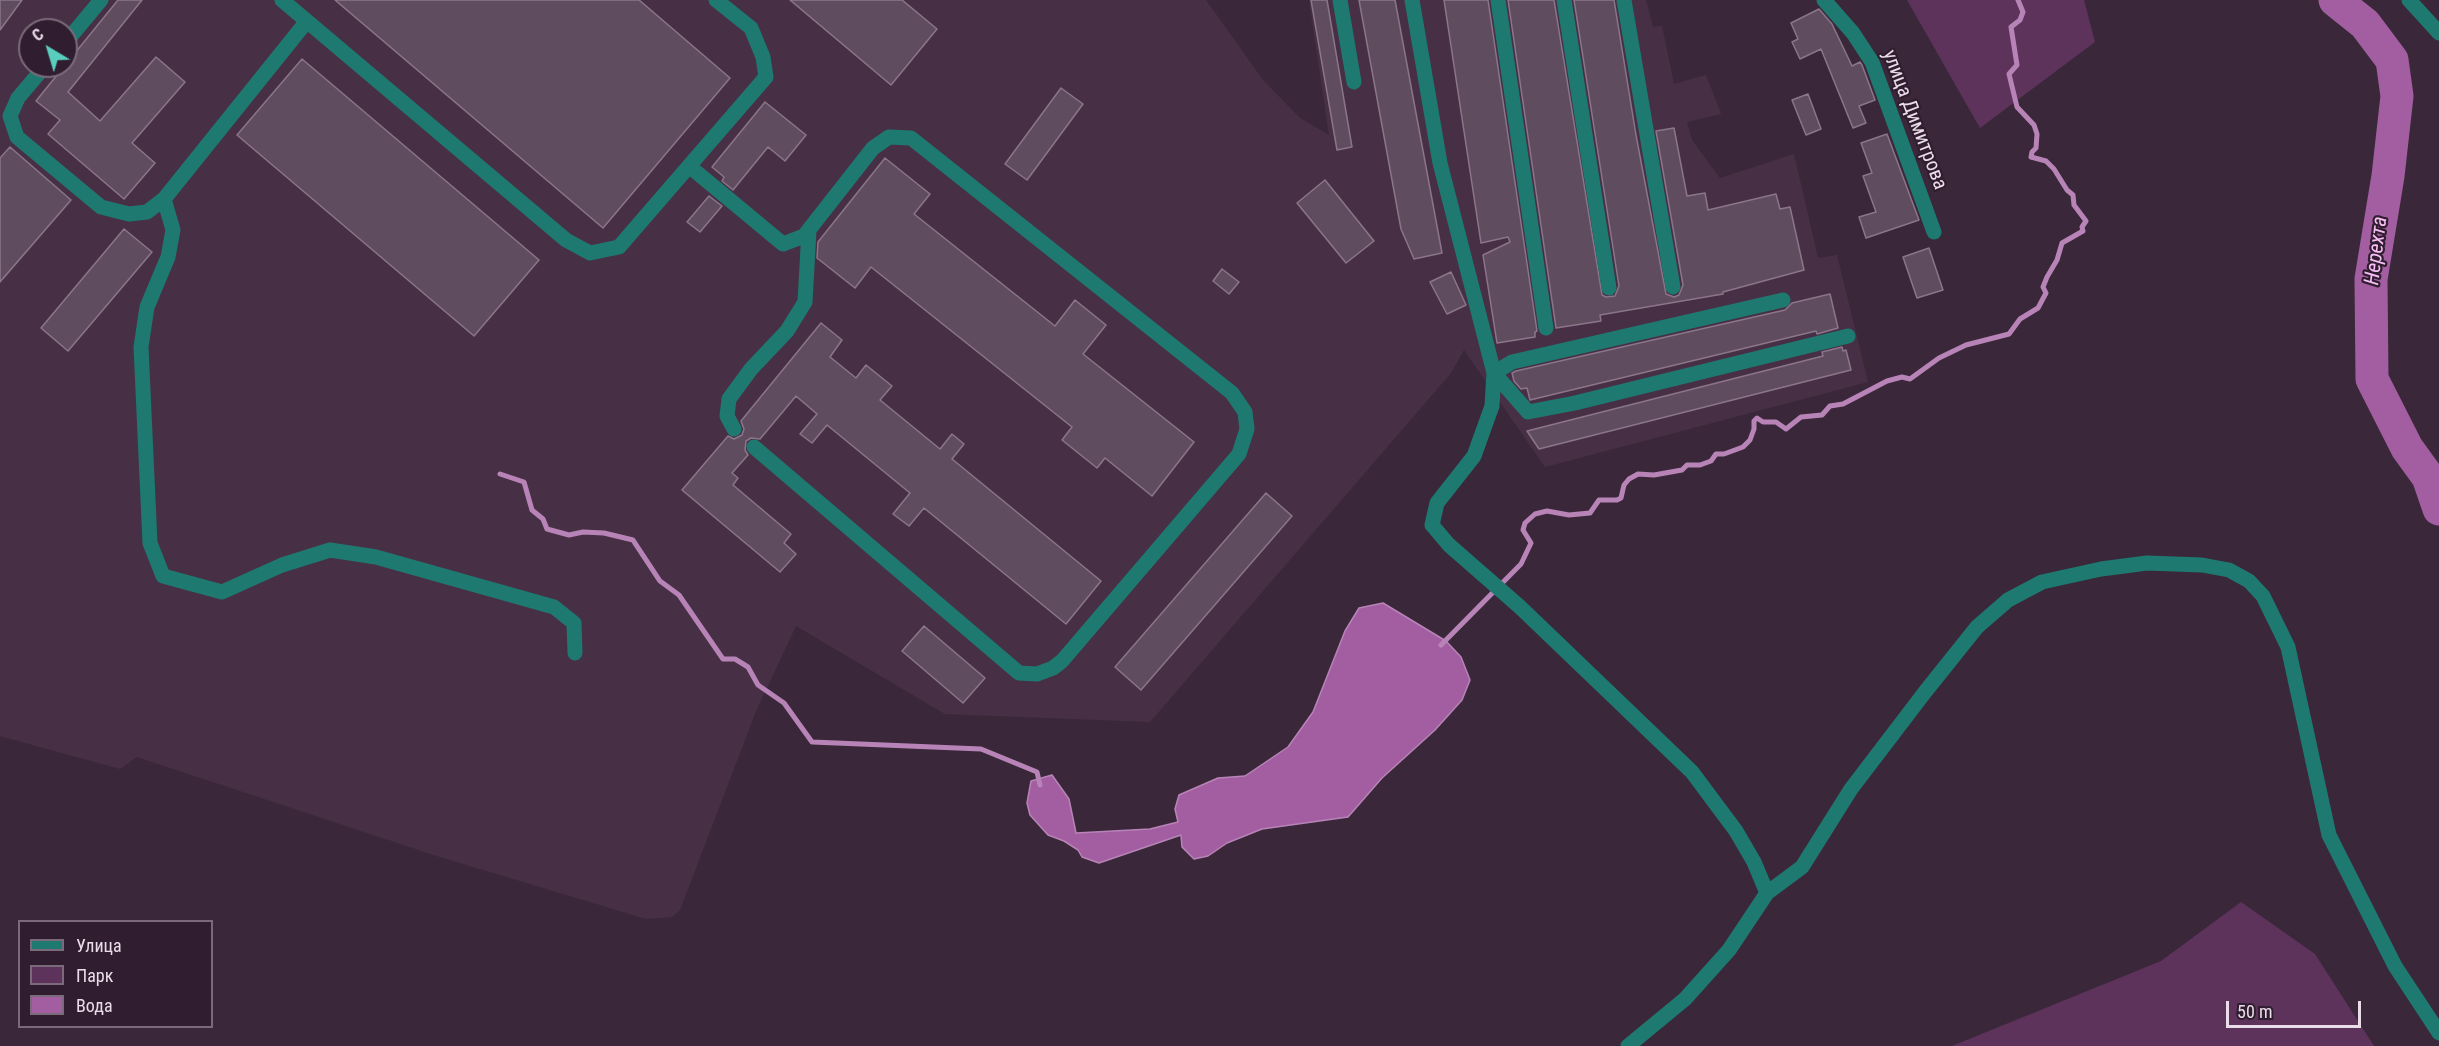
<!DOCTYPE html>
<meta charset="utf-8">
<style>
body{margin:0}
#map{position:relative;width:2439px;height:1046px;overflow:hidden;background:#3a283a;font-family:"Roboto Condensed",sans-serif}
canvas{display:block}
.legend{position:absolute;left:18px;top:920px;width:195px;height:108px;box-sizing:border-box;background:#301e30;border:2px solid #7a6a7a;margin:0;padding:8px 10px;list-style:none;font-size:18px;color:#eadde9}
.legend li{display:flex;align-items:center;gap:12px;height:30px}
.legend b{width:30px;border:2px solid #7a6a7a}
.north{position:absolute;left:18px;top:18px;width:60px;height:60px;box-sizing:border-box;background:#301e30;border:2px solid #7a6a7a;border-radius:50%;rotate:322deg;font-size:16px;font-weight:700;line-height:24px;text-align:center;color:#eadde9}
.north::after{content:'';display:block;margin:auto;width:21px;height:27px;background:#59cebf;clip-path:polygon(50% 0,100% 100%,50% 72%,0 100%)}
.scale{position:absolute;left:2226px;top:1001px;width:135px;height:27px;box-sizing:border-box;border:3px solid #eadde9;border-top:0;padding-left:8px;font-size:18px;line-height:21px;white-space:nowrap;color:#eadde9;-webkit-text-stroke:4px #301e30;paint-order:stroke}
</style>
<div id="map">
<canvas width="2439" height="1046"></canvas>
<ul class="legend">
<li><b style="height:8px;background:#1e7a70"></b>Улица</li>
<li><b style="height:16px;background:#5d335c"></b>Парк</li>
<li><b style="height:16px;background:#a35ea2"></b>Вода</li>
</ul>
<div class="north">С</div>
<div class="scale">50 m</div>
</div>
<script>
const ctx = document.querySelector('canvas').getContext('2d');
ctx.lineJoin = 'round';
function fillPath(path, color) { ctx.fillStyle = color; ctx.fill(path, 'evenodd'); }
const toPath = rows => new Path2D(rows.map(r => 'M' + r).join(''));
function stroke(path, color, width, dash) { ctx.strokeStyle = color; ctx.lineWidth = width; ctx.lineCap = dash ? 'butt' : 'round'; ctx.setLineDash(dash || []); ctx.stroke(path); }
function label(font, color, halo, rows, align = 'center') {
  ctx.font = font + ' "Roboto Condensed",sans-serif'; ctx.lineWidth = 4.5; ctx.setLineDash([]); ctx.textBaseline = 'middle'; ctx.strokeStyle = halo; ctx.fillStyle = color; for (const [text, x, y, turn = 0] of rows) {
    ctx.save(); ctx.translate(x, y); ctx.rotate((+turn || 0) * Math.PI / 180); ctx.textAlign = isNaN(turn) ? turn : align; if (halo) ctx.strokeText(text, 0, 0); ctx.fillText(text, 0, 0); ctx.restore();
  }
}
fillPath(toPath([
 [0,0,1206,0,1263,80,1300,118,1329,135,1309,0,1646,0,1653,27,1662,26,1674,84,1706,75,1721,114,1687,122,1692,140,1720,178,1794,154,1818,258,1837,255,1868,382,1545,467,1464,350,1451,373,1150,722,945,714,796,626,756,711,680,910,672,917,646,919,440,857,137,757,120,769,0,736],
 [30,30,66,30,66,66,30,66]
]), '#473046');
fillPath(toPath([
 [1907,0,2084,0,2095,42,1980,128],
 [2241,902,2315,954,2374,1046,1952,1046,2161,961]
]), '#5d335c');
const water = toPath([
 [1383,603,1446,641,1461,657,1470,680,1462,700,1435,730,1382,778,1348,817,1262,829,1227,843,1208,856,1194,859,1182,847,1181,835,1099,863,1082,857,1078,850,1064,841,1048,835,1030,815,1027,803,1031,781,1052,775,1069,799,1076,833,1150,829,1178,822,1175,809,1179,795,1218,778,1245,776,1288,747,1313,712,1345,631,1359,608,1383,603]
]);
fillPath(water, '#a35ea2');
stroke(water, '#b884b7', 1.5);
stroke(toPath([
 [500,474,524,482,532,510,543,519,547,529,569,535,583,532,604,533,633,540,660,581,679,595,723,659,735,659,748,667,758,685,784,703,812,742,981,749,1037,772,1040,785],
 [1441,645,1521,564,1531,543,1523,530,1525,523,1535,514,1547,511,1569,515,1590,513,1599,500,1617,500,1621,498,1624,485,1629,479,1638,474,1654,475,1682,470,1687,465,1700,465,1711,461,1716,454,1724,454,1743,447,1750,440,1754,429,1754,421,1757,418,1763,422,1776,422,1786,429,1801,417,1822,415,1830,406,1843,404,1887,381,1902,377,1910,379,1939,358,1966,345,2009,334,2020,319,2038,308,2046,293,2043,287,2047,277,2057,260,2062,243,2083,231,2082,227,2086,221,2074,205,2073,195,2067,190,2054,169,2046,161,2031,157,2032,152,2036,148,2037,134,2034,125,2017,107,2009,74,2017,65,2011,27,2020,20,2023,12,2018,0]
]), '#b884b7', 5);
stroke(toPath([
 [2335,0,2365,24,2392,60,2397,96,2388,176,2371,279,2372,379,2407,448,2428,477,2439,509]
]), '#a35ea2', 33);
const building = toPath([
 [0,0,22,0,0,30,0,0],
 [118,0,142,0,68,92,100,121,156,57,185,82,132,143,155,163,124,199,48,134,60,120,36,101,118,0],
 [335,0,639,0,730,78,603,228,335,0],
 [790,0,902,0,937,29,891,85,790,0],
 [1311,0,1327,0,1352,147,1337,150,1311,0],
 [1359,0,1395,0,1442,253,1414,259,1401,229,1359,0],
 [1444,0,1488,0,1537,331,1535,332,1535,337,1497,343,1483,255,1510,242,1508,237,1481,243,1444,0],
 [1508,0,1554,0,1602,295,1606,297,1615,296,1619,286,1574,0,1614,0,1636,135,1666,294,1674,297,1679,295,1683,285,1656,131,1674,128,1687,196,1705,193,1708,210,1776,194,1780,209,1790,207,1804,270,1723,292,1723,294,1600,315,1601,321,1556,328,1508,0],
 [1819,9,1832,24,1852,66,1860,62,1862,65,1875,100,1859,106,1866,123,1853,128,1821,49,1800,59,1792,42,1798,39,1791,23,1819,9],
 [302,59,539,260,474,336,237,135,302,59],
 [1061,88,1083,104,1027,180,1005,164,1061,88],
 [1808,94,1821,129,1806,135,1792,100,1808,94],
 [765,102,806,135,785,161,768,147,733,190,722,181,724,177,712,167,765,102],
 [1887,134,1919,220,1866,238,1859,217,1876,212,1863,176,1872,173,1861,143,1887,134],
 [10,147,71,200,0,282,0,158,10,147],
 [885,158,930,194,914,214,1055,326,1075,300,1106,325,1083,354,1194,442,1152,496,1105,458,1097,468,1062,440,1072,427,871,267,855,288,817,258,818,242,885,158],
 [1325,180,1374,241,1346,263,1297,203,1325,180],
 [709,196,722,206,700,232,687,222,709,196],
 [124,229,152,252,68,351,41,328,124,229],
 [1929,248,1943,290,1917,298,1903,257,1929,248],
 [1222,269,1239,282,1229,294,1213,281,1222,269],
 [1451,272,1466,305,1447,314,1430,282,1451,272],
 [1830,294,1838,328,1817,334,1816,331,1530,400,1527,388,1521,389,1514,381,1512,373,1516,371,1785,310,1792,303,1830,294],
 [821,323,842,340,830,357,856,378,866,365,892,386,880,400,940,449,952,434,964,444,952,459,1101,581,1066,624,924,508,909,526,893,514,910,493,827,425,812,443,800,434,817,414,796,396,760,439,751,438,746,441,745,450,748,455,732,473,738,478,733,485,791,534,784,543,796,554,780,572,682,490,728,436,734,439,742,435,744,429,741,421,821,323],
 [1842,347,1843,351,1846,350,1851,370,1539,449,1527,431,1823,356,1822,352,1842,347],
 [1266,493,1292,516,1141,690,1115,667,1266,493],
 [924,626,985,678,963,703,902,651,924,626]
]);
fillPath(building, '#604c5f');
stroke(building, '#8b758a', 1.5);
stroke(toPath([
 [282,0,566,240,590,253,619,247,766,77,763,57,751,28,716,0],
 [1340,0,1354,82],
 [1412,0,1440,163,1494,373,1492,406,1474,456,1437,503,1432,525,1449,545,1520,607,1692,772,1736,831,1754,862,1767,893,1802,867,1851,789,1925,692,1977,627,2008,600,2042,582,2101,569,2147,563,2202,565,2229,570,2249,581,2263,596,2288,647,2329,835,2395,966,2439,1033],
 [1498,0,1546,328],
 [1564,0,1609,288],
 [1624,0,1673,287],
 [1824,0,1853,33,1872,62,1934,232],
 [2409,0,2439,33],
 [66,42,101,0],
 [45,66,18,98,10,116,17,137,101,207,129,214,147,212,164,199,307,21],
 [689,166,783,244,804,236,873,148,889,137,911,138,1232,393,1245,412,1247,429,1239,454,1062,661,1053,668,1037,674,1019,673,754,447],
 [164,199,173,230,168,257,147,307,141,347,150,543,163,576,222,592,282,565,330,550,376,557,554,607,574,623,575,653],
 [1783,300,1512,362,1494,373,1528,412,1575,403,1848,336],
 [734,429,727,416,729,399,751,369,787,331,805,302,809,230],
 [1628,1046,1685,999,1729,950,1767,893]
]), '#1e7a70', 15);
label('20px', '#eadde9', '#301e30', [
 ["улица Димитрова",1914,120,69]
]);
label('italic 21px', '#f8c0f6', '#301e30', [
 ["Нерехта",2377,251,-83]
]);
</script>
